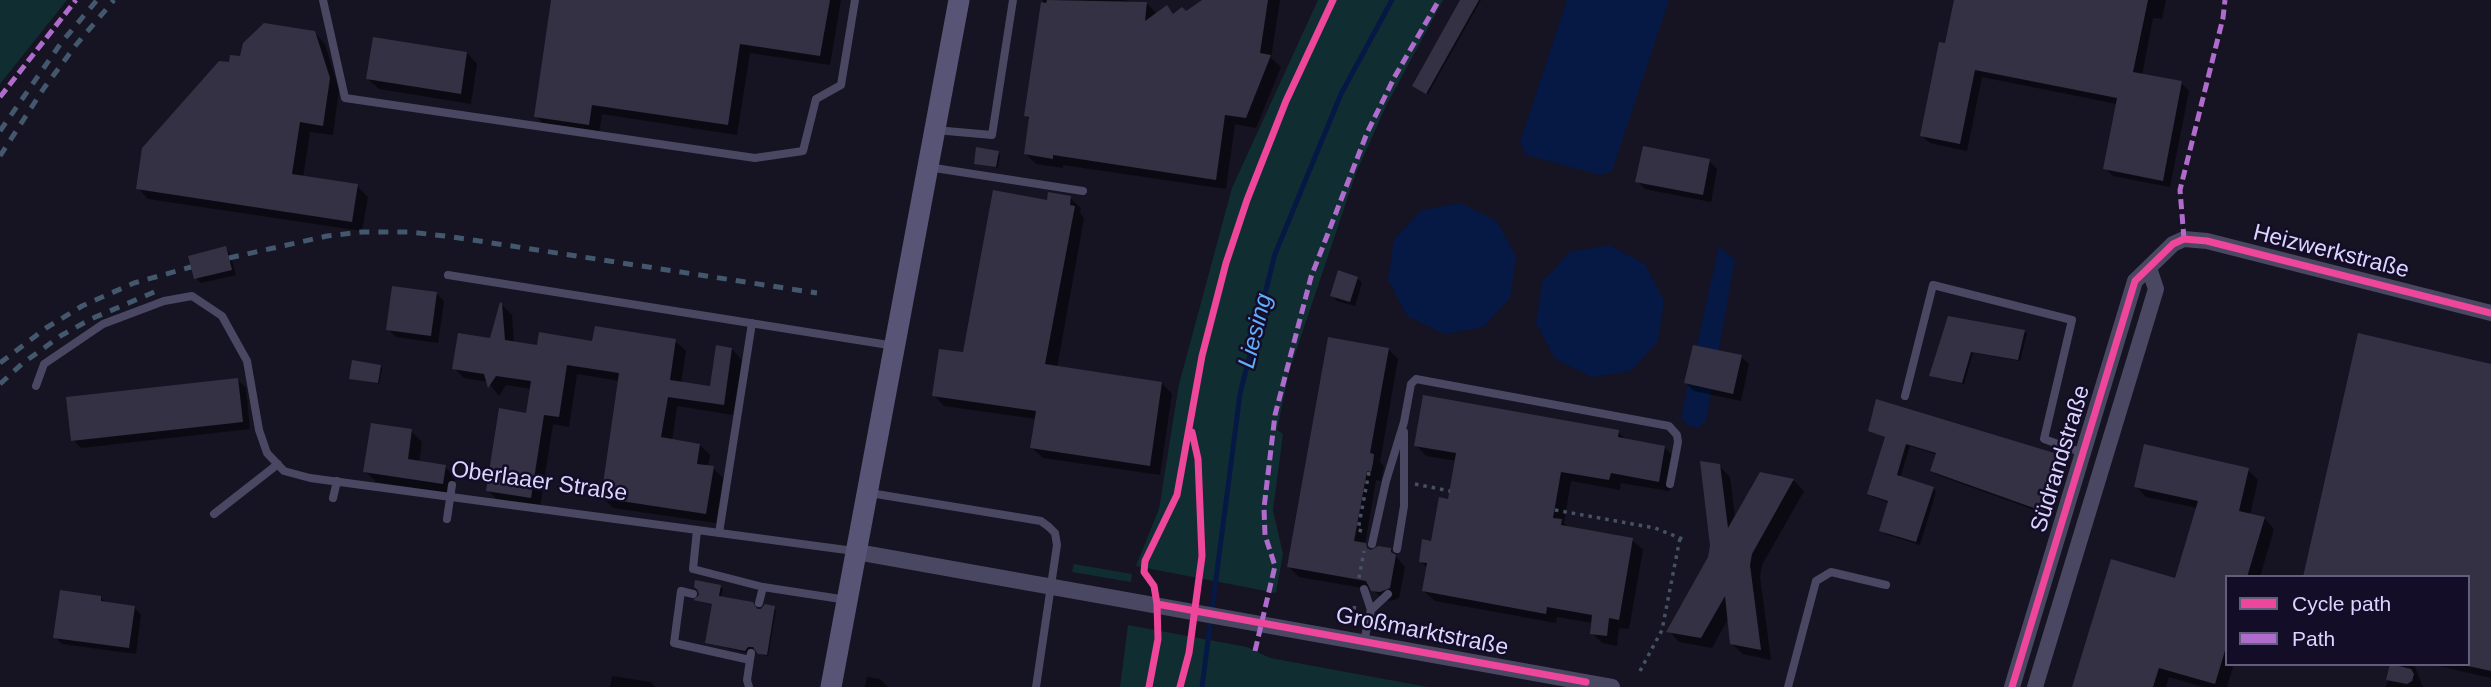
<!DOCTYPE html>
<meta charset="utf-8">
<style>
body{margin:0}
#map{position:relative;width:2491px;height:687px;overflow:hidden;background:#161322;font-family:Helvetica,sans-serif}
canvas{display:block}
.legend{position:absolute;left:2225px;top:575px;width:245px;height:91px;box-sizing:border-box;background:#130d28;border:2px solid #635d7e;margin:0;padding:9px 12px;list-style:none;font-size:21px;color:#dbd4ff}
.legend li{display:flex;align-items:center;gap:14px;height:35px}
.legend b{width:35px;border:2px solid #635d7e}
</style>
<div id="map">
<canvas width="2491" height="687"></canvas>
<ul class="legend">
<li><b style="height:9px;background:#ed469a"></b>Cycle path</li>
<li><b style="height:9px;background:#b06ccc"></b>Path</li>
</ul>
</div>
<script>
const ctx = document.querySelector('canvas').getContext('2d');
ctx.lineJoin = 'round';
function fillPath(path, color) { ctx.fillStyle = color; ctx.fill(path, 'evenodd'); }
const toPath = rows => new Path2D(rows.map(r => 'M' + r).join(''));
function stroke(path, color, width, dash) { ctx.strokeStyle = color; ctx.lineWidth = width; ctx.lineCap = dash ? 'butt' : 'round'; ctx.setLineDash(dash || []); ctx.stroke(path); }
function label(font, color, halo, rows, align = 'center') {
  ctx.font = font + ' Helvetica,sans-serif'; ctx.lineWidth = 5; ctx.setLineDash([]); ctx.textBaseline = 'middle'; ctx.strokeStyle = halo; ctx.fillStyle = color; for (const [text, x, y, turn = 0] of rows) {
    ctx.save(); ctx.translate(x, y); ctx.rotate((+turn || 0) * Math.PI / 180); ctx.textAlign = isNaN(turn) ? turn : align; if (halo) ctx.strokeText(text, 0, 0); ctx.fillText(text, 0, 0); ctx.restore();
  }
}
fillPath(toPath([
 [0,0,67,0,0,84],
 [1318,0,1443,0,1386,106,1356,173,1289,372,1277,430,1283,434,1273,510,1283,554,1276,593,1136,566,1159,509,1179,384,1232,188],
 [1074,564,1132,574,1131,582,1072,572],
 [1128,625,1247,647,1270,658,1428,687,1120,687]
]), '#102e31');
fillPath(toPath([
 [1567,0,1669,0,1612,171,1600,175,1526,155,1520,142],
 [1461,203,1497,221,1516,257,1510,298,1483,327,1444,334,1407,316,1388,280,1394,239,1422,210],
 [1609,245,1645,264,1664,300,1658,341,1631,371,1592,377,1555,359,1536,323,1542,282,1570,252],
 [1719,246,1735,260,1706,420,1698,428,1687,425,1681,417]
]), '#061945');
fillPath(toPath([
 [553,0,841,0,830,65,750,53,737,135,602,114,599,134,546,127,536,116],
 [1043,0,1123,0,1147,4,1157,14,1167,7,1175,15,1186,14,1205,0,1280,0,1271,58,1281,67,1256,128,1235,124,1226,189,1063,165,1063,168,1036,164,1026,154,1031,121,1026,116],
 [1462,0,1481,0,1428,94,1416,87],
 [1956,0,2166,0,2162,19,2153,18,2142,75,2181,83,2189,91,2170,187,2113,176,2105,168,2117,104,1982,77,1967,151,1930,143,1922,136,1947,45],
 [315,33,325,44,339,90,333,135,310,132,303,178,357,186,368,197,362,231,148,199,138,188,230,64],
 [467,53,477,64,471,104,379,89,368,79],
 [998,153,1000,155,998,168,976,163],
 [1709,161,1717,169,1711,202,1645,189,1637,181],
 [1070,198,1081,208,1080,213,1084,218,1057,368,1162,383,1172,394,1160,475,1043,458,1032,448,1036,419,944,406,934,395,964,354,1048,202],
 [225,248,230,253,236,275,201,283,196,278],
 [1357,278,1362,283,1355,306,1337,301,1332,296],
 [436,293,444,301,438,343,396,337,388,329],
 [501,304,512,315,514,344,538,347,594,343,675,341,686,351,681,384,711,388,732,349,742,360,733,415,677,406,672,441,700,445,710,455,708,467,713,468,723,478,716,523,613,508,603,498,620,381,577,374,569,427,553,424,540,507,498,501,488,490,528,415,532,389,506,385,499,396,488,382,464,378,454,368,491,340],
 [1950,318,2025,332,2027,334,2020,361,1973,353,1964,384,1933,377,1931,375],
 [1388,349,1398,359,1380,462,1384,466,1381,481,1376,480,1365,545,1372,552,1390,549,1405,567,1399,598,1391,601,1383,600,1374,590,1299,577,1289,567],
 [1741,357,1749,364,1741,401,1694,391,1686,383],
 [2491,365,2491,678,2430,664,2468,664],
 [380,366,382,368,379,384,351,378],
 [238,380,246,388,250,429,81,448,73,440],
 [1870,430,2060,457,2063,460,2048,515,1935,474,1932,471,1938,455,1910,446,1900,478,1933,488,1936,492,1920,545,1885,534,1881,530,1890,503,1873,497,1869,494,1886,438],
 [411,431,422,442,419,463,445,467,455,477,453,494,376,482,365,471],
 [1618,432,1627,441,1664,447,1675,458,1669,491,1621,483,1620,490,1571,481,1564,523,1569,529,1632,540,1643,550,1629,629,1619,628,1617,646,1602,643,1592,633,1593,623,1557,617,1556,623,1435,601,1424,591,1428,569,1421,561,1432,543,1450,501,1457,461,1426,456,1416,445],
 [1719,466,1730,477,1735,518,1760,474,1794,481,1804,491,1762,565,1760,577,1771,660,1743,654,1732,644,1729,617,1712,648,1679,642,1669,631,1709,558],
 [2248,470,2258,480,2250,515,2264,518,2274,529,2260,577,2227,577,2227,664,2234,664,2227,687,2203,687,2169,677,2166,687,2074,687,2176,580,2197,508,2146,497,2136,486],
 [721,587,723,589,721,598,757,611,774,608,776,610,768,656,761,655,756,648,750,649,747,653,707,643,714,605,696,600],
 [101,598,107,604,135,608,141,615,136,654,62,644,55,637],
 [2392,664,2414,664,2423,687,2386,687],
 [612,676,651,682,655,687,610,687],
 [867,677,880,679,888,687,865,687]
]), '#0007');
stroke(toPath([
 [1202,687,1240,394,1275,254,1341,94,1392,0]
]), '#061945', 5);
fillPath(toPath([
 [551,0,830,0,820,56,740,44,728,125,592,105,589,125,534,117],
 [1047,0,1147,2,1145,21,1167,5,1173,14,1182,7,1186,11,1202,0,1268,0,1260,53,1271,55,1246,118,1225,115,1216,180,1053,155,1053,159,1024,154,1029,117,1024,116,1041,2,1046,3],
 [1460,0,1479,0,1426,94,1412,86],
 [1954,0,2148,0,2133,72,2182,81,2163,181,2103,169,2117,98,1975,70,1960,144,1920,136,1939,42,1945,43],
 [264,23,315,31,330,78,323,126,300,122,292,174,358,184,352,222,136,189,142,148,219,61,229,62,230,55,240,56,243,43],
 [373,37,467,52,461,94,366,79],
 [1643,146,1710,159,1703,195,1635,182],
 [976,147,999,151,996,167,974,164],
 [993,190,1047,200,1048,192,1071,196,1070,205,1075,206,1045,364,1162,382,1150,466,1030,448,1036,411,932,396,939,349,963,352],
 [226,246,232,270,194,279,188,256],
 [1338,270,1358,277,1350,302,1330,296],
 [392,286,437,292,431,336,386,330],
 [500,302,502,303,505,340,537,345,539,332,592,341,595,326,676,339,670,380,710,386,716,345,732,348,724,405,668,397,661,437,700,444,697,464,714,466,706,514,601,498,619,373,567,365,559,417,544,415,531,498,486,491,499,408,526,413,531,381,496,376,488,388,484,374,452,369,458,333,490,338],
 [1948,316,2025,330,2018,360,1971,352,1962,383,1929,376],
 [2358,333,2491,364,2491,671,2468,666,2468,577,2303,577],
 [1328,337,1389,348,1370,453,1374,454,1373,463,1371,472,1367,471,1354,541,1366,543,1367,548,1371,550,1378,546,1391,548,1391,552,1396,555,1390,588,1380,592,1371,591,1366,581,1287,567],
 [1693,345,1742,355,1733,394,1684,383],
 [352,360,381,365,378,383,349,379],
 [238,378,243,422,71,441,66,397],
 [1423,395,1619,430,1618,437,1665,446,1659,482,1611,473,1609,480,1561,472,1553,518,1562,519,1561,525,1633,538,1619,620,1609,618,1607,636,1590,634,1592,615,1547,607,1546,614,1422,591,1427,563,1419,562,1422,539,1431,541,1439,497,1448,499,1456,453,1414,446],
 [1876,399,2061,455,2045,512,1930,471,1936,453,1906,444,1897,475,1934,487,1916,542,1879,531,1888,501,1867,494,1885,437,1868,431],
 [371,423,412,429,408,459,446,465,443,484,363,472],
 [2144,444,2249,468,2239,511,2265,517,2247,577,2227,577,2227,644,2215,684,2159,668,2153,687,2072,687,2111,559,2175,578,2198,501,2134,487],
 [1700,461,1720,464,1728,528,1760,472,1794,479,1752,554,1750,565,1761,650,1730,644,1725,596,1701,638,1666,632,1708,557,1710,546],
 [695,580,721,585,719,596,753,602,757,609,761,609,765,604,775,606,767,655,758,654,753,647,748,647,745,651,705,643,712,604,693,600,699,595,698,590,694,587],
 [60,590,101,596,101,601,135,606,129,648,53,638],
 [2390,664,2411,669,2414,674,2412,681,2407,684,2386,680]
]), '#343144');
stroke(toPath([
 [1415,484,1450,491],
 [1555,510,1655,528,1685,540],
 [1362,531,1358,530,1369,472],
 [1359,578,1364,551],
 [1353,618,1355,603],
 [1640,671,1662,630,1680,538]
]), '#445363', 3.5, [3.5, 5]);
stroke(toPath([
 [323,0,345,98,755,158,803,151,816,99,841,85,855,0],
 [935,130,992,135,1013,0],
 [928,167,1083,191],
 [448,275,895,346],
 [36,386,44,364,103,324,164,301,192,296,222,316,247,361,259,430,267,453,284,471,310,478,451,497,854,551],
 [1905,396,1933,285,2072,320,2044,439,2083,453],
 [870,493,1041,521,1049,527,1055,533,1057,545,1036,687],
 [333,498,337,481],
 [214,514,278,464],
 [447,519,452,485],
 [697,530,693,569,763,587],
 [719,533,752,323],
 [1372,544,1386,481,1404,422,1411,384,1416,379,1669,426,1677,435,1678,442,1670,484],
 [1397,549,1404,506,1404,432],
 [1364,589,1371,610,1364,641],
 [693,594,681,591,674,643,750,660],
 [759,603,763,587,847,600],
 [1371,610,1388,594],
 [749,687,747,680,751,653],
 [1788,687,1816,581,1831,572,1886,585]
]), '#4a4763', 8);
stroke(toPath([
 [857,552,1612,687],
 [2012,687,2135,281,2173,244,2184,239,2207,241,2491,313],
 [2035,687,2156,289,2149,268]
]), '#4a4763', 16);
stroke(toPath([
 [831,687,959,0]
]), '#575475', 21);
stroke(toPath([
 [0,131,61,43,97,0],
 [0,156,44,88,76,45,114,0],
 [229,258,327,236,362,232,410,232,453,237,817,293],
 [0,363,46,328,82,306,134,283,191,267],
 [0,384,23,363,62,335,91,319,159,290]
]), '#43576d', 5, [10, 9]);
stroke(toPath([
 [0,97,76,0],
 [2184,239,2180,190,2223,18,2225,0],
 [1255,651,1275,566,1265,535,1264,508,1275,415,1311,277,1367,133,1394,78,1439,0]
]), '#b06ccc', 5, [10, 5]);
stroke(toPath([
 [1157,604,1586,682],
 [1149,687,1158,639,1157,604,1154,586,1144,572,1145,561,1177,495,1202,356,1226,263,1247,200,1286,101,1333,0],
 [1180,687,1189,653,1202,556,1198,459,1192,432],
 [2012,687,2135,281,2173,244,2184,239,2207,241,2491,313]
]), '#ed469a', 7);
label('23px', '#dbd4ff', '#130d28', [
 ["Heizwerkstraße",2331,252,14],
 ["Südrandstraße",2061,459,-73],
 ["Oberlaaer Straße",539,482,8],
 ["Großmarktstraße",1422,632,11]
]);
label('italic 24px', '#62adff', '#130d28', [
 ["Liesing",1256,331,-76]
]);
</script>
